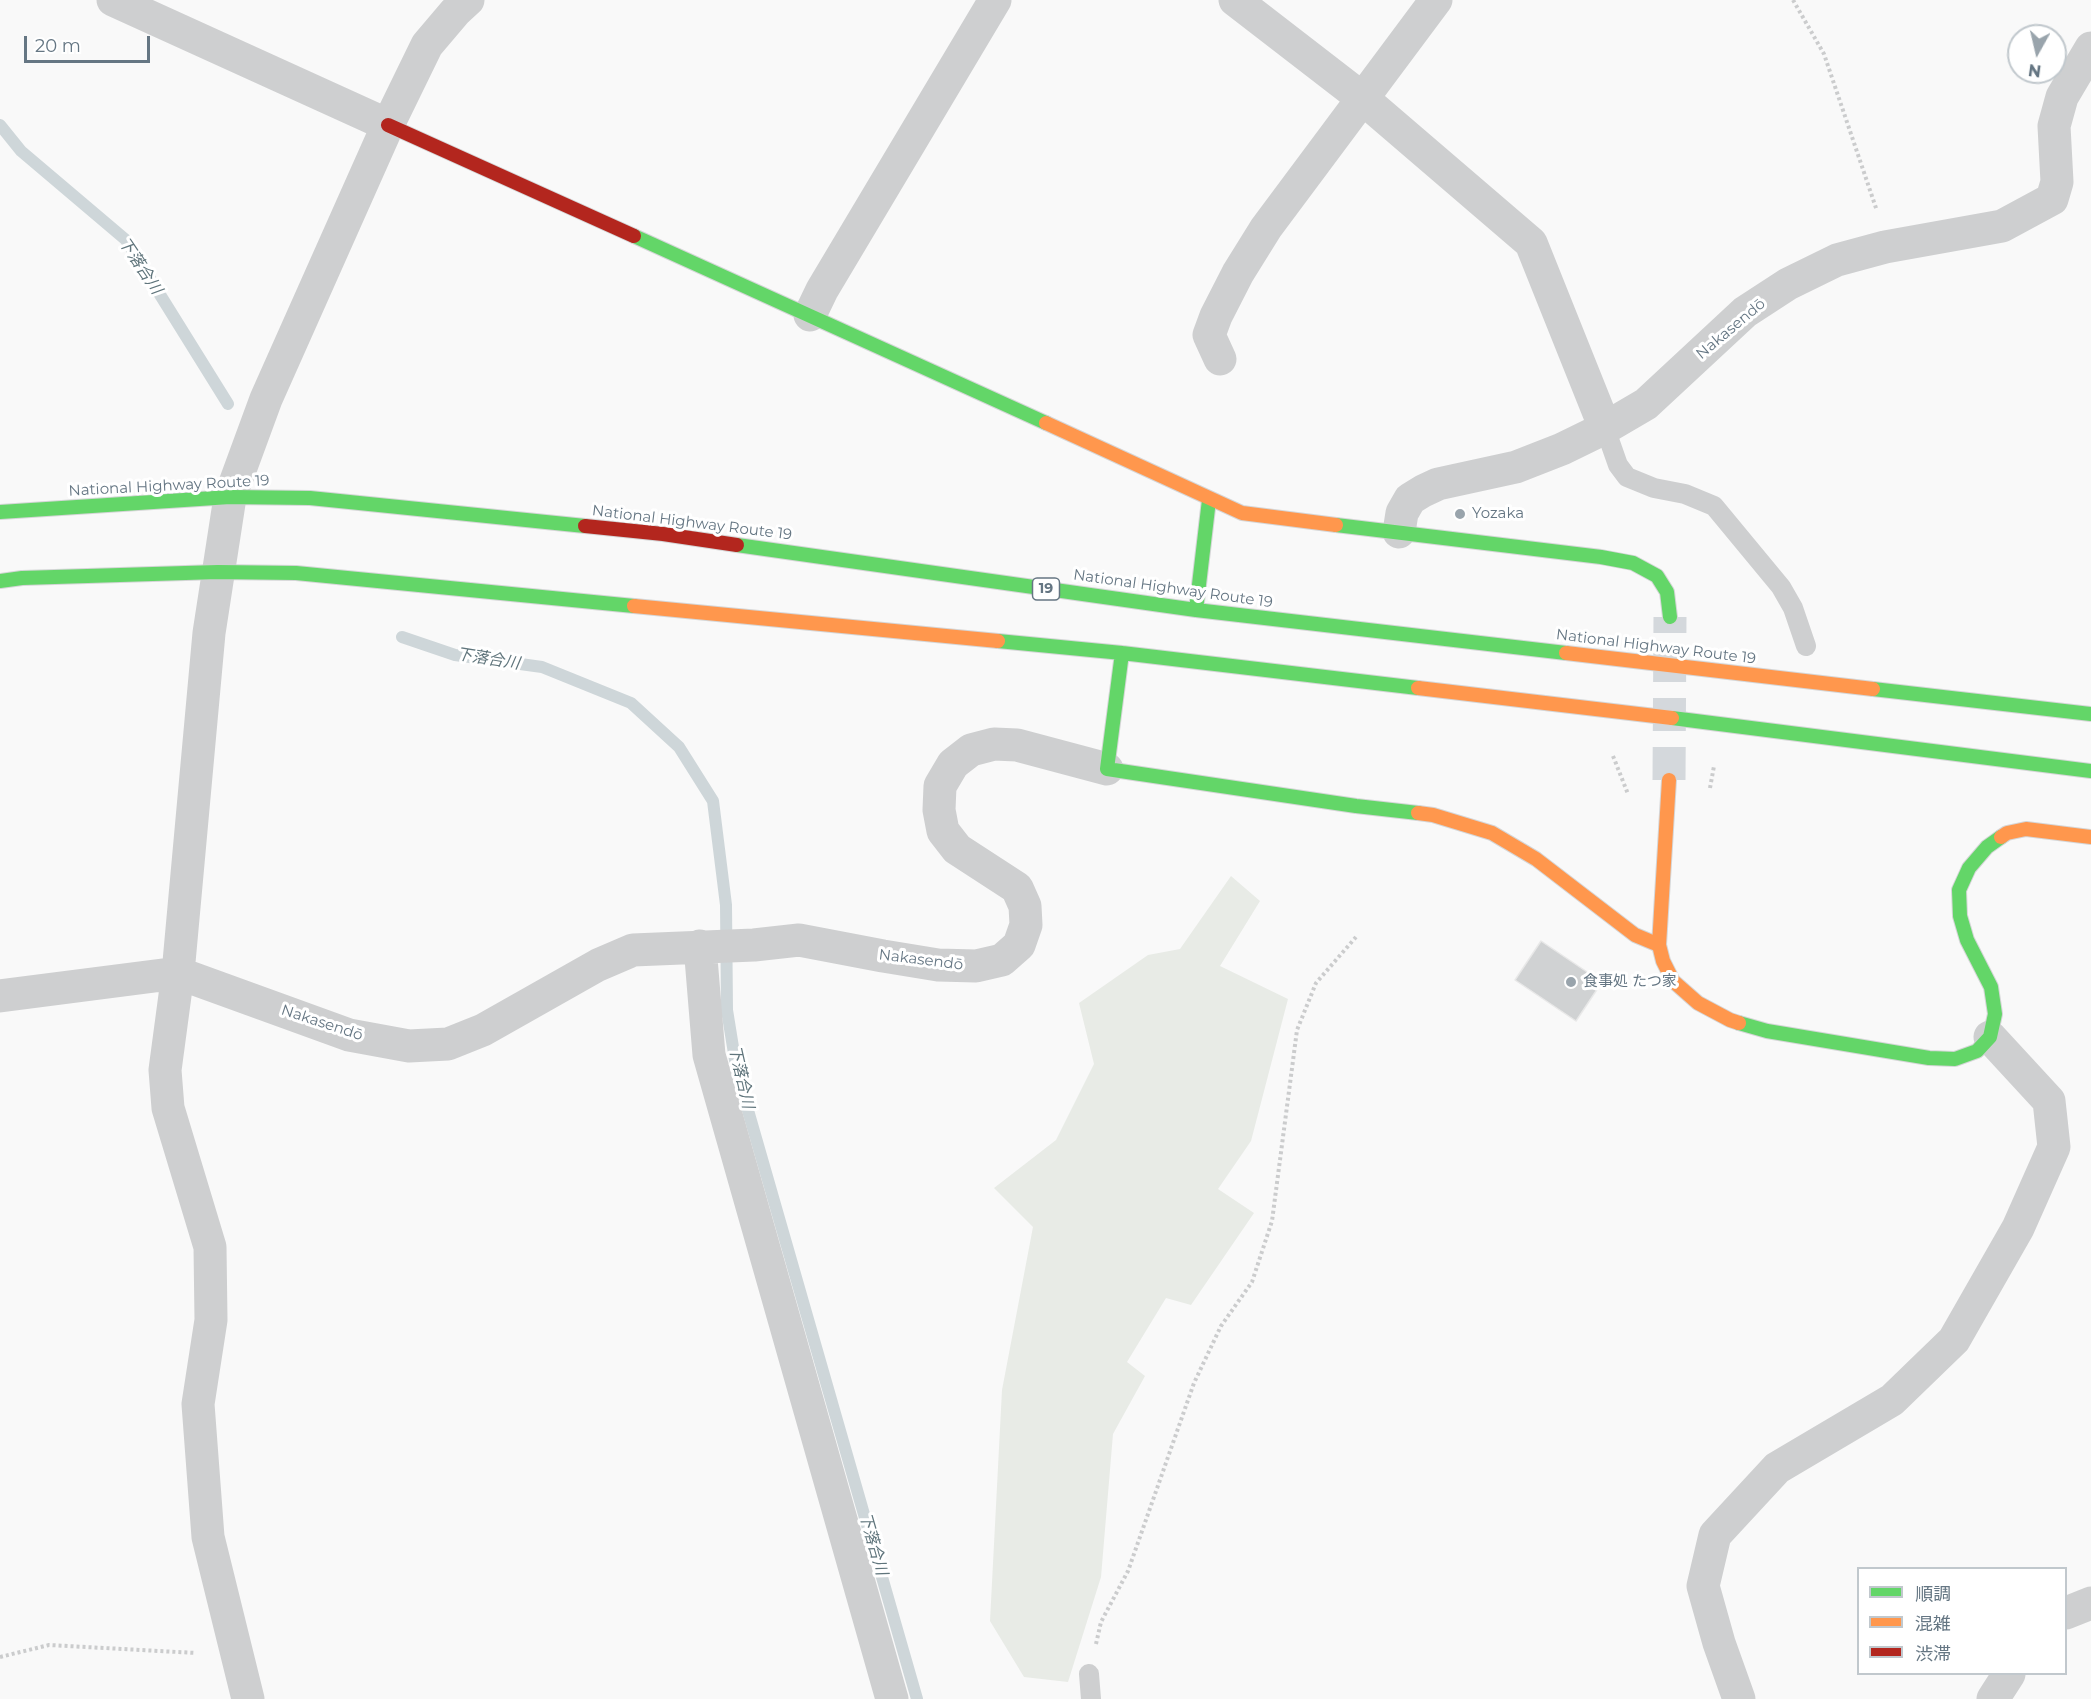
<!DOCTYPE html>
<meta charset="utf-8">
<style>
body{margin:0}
#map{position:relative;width:2091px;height:1699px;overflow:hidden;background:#f9f9f9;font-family:Montserrat,"Noto Sans JP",sans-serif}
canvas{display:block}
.legend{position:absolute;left:1857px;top:1567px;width:210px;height:108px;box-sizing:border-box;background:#fff;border:2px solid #c1c8cd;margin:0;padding:8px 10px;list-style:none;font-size:18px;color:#657683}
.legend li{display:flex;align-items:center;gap:12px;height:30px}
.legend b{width:30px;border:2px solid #c1c8cd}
.north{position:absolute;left:2007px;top:24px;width:60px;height:60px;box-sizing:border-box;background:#fff;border:2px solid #c1c8cd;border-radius:50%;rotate:188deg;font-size:16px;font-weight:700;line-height:24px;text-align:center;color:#657683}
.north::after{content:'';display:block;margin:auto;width:21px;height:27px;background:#99a4ac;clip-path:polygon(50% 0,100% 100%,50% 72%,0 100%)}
.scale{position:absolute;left:24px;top:36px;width:126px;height:27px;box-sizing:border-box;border:3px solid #657683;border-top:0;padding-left:8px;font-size:18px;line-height:21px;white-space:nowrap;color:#657683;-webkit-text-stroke:4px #fff;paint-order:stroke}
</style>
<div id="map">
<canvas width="2091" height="1699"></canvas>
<ul class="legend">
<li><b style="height:8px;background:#63d668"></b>順調</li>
<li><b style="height:8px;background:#ff974d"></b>混雑</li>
<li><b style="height:8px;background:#b3261e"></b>渋滞</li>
</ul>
<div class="north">N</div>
<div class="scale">20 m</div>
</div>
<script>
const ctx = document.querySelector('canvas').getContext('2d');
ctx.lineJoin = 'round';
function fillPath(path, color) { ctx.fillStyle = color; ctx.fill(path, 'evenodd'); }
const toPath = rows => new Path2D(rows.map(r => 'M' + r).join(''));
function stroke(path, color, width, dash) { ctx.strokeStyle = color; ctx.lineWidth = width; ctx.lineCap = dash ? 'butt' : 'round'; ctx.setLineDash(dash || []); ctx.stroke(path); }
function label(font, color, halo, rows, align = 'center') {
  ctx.font = font + ' Montserrat,"Noto Sans JP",sans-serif'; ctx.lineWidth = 6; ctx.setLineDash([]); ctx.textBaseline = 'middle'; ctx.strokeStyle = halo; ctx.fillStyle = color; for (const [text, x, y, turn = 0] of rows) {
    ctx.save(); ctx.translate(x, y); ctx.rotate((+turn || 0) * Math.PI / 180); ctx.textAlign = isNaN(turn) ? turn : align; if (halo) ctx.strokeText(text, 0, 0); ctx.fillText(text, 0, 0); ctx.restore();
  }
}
fillPath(toPath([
 [1231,876,1260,901,1220,966,1288,999,1251,1141,1218,1189,1254,1213,1191,1305,1166,1298,1127,1362,1145,1376,1113,1434,1101,1577,1068,1682,1024,1677,990,1621,1002,1390,1033,1227,994,1188,1056,1140,1094,1064,1079,1003,1148,955,1180,949]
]), '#e8ebe6');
stroke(toPath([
 [0,125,21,151,126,240,228,404],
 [402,637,455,655,542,667,631,703,679,747,713,801,726,905,727,1010,737,1072,917,1699]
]), '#ced6d9', 12);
const building = toPath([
 [1541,941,1602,982,1576,1021,1515,980,1541,941]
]);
fillPath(building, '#d0d2d3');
stroke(building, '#e8e8e8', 1.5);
stroke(toPath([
 [1669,780,1670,617]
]), '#d4d8dc', 33, [33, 16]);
const fast = toPath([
 [634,236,1046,423],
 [0,512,230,497,310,498,585,526],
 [1336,525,1601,557,1633,563,1657,576,1667,592,1670,617],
 [737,545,1196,610,1566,653],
 [0,581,22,578,218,572,296,573,634,606],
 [1196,610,1209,500],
 [998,641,1122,653,1418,688],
 [1122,653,1107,769,1356,806,1418,813],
 [1873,689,2091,714],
 [1672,718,2091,771],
 [1739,1023,1767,1031,1929,1058,1955,1059,1977,1051,1990,1037,1995,1014,1991,987,1967,940,1960,916,1959,890,1969,868,1987,847,2001,837]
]);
const slow = toPath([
 [1046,423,1242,513,1336,525],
 [634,606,998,641],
 [1566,653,1873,689],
 [1418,688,1672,718],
 [1669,780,1659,945,1663,961,1673,981,1698,1003,1730,1020,1739,1023],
 [1418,813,1433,815,1492,833,1536,859,1635,935,1659,945],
 [2001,837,2007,833,2026,829,2091,837]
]);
const jam = toPath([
 [388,125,634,236],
 [585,526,663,534,737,545]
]);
stroke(fast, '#d5d6d7', 16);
stroke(slow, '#d5d6d7', 16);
stroke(jam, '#d5d6d7', 16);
stroke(toPath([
 [1793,0,1824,54,1877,211],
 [1613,756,1628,794],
 [1710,788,1714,766],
 [1096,1644,1101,1622,1128,1571,1194,1383,1221,1326,1252,1282,1272,1221,1297,1030,1316,983,1356,937],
 [0,1657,49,1645,196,1653]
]), '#cbcccd', 4, [3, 3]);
stroke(toPath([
 [1605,428,1618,465,1627,477,1654,488,1685,494,1714,506,1781,587,1793,608,1806,646],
 [1089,1674,1091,1699]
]), '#cecfd0', 20);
stroke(toPath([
 [113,0,388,125],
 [1235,0,1362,98,1531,243,1605,428],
 [810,315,822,290,995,0],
 [1220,359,1209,335,1216,316,1238,273,1266,228,1436,0],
 [1399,532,1402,513,1410,499,1423,491,1438,484,1516,467,1562,449,1605,428,1646,404,1745,312,1788,284,1837,260,1885,247,2002,226,2052,199,2057,182,2054,126,2062,97,2091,48],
 [700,946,709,1055,892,1699],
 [0,996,178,973,349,1035,409,1046,448,1044,483,1030,598,965,633,950,754,945,799,940,883,956,938,965,976,966,1002,960,1019,945,1026,925,1025,906,1017,888,957,849,943,831,939,810,940,786,953,764,971,750,994,744,1017,745,1107,769],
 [2066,1613,2091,1603],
 [248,1699,208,1537,198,1404,211,1320,210,1247,168,1108,165,1070,178,973,209,633,230,497,266,399,388,125,427,45,455,12,468,0],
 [1739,1699,1719,1643,1703,1586,1715,1535,1777,1468,1892,1400,1954,1340,2018,1228,2054,1147,2049,1101,1990,1037],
 [1993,1699,2009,1674]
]), '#cecfd0', 33);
stroke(fast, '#63d668', 14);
stroke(slow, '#ff974d', 14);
stroke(jam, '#b3261e', 14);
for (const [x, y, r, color] of [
 [1460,514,6,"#99a4ac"],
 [1571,982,6,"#99a4ac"]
]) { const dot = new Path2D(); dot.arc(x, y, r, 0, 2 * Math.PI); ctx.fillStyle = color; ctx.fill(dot); stroke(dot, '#fff', 2); }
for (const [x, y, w] of [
 [1046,589,27]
]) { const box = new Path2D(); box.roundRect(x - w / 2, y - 11, w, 22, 4.5); ctx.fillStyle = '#fff'; ctx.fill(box); stroke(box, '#657683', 1.5); }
label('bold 14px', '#657683', null, [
 ["19",1046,589]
]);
label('15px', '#657683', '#fff', [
 ["Nakasendō",1731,329,-40],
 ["National Highway Route 19",169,486,-3],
 ["National Highway Route 19",692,523,7],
 ["National Highway Route 19",1173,589,8],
 ["National Highway Route 19",1656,647,7],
 ["Nakasendō",921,960,7],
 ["Nakasendō",322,1023,18]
]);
label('15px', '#657683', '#fff', [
 ["Yozaka",1472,514],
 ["食事処 たつ家",1583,982]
], 'left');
label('italic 16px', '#60757c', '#fff', [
 ["下落合川",140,266,56],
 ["下落合川",488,659,9],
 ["下落合川",741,1077,77],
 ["下落合川",873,1544,74]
]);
</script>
